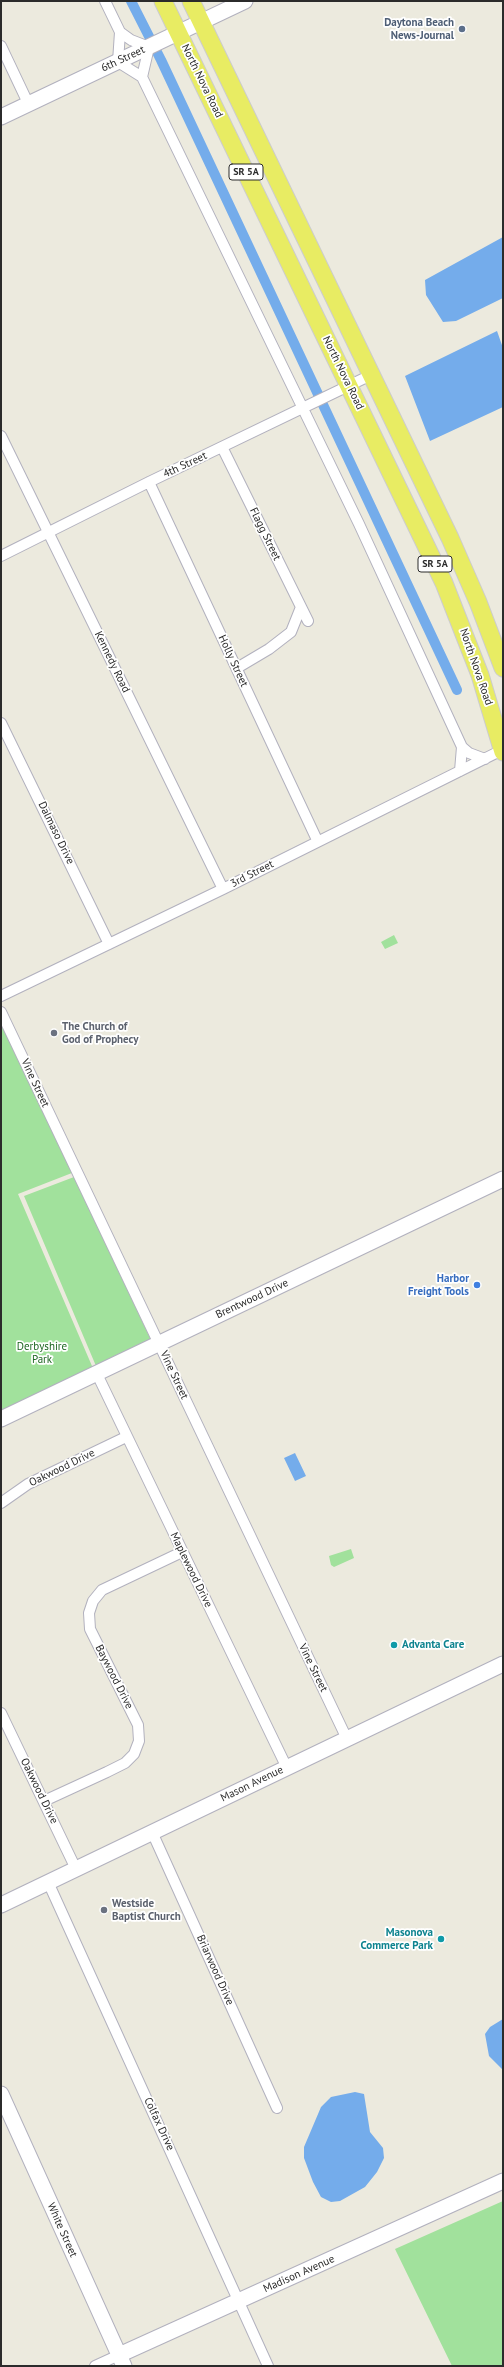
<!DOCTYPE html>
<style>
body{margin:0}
#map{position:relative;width:504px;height:2367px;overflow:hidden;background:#eceade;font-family:"PT Sans",sans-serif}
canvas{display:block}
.frame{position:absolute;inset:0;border:2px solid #2b2b2b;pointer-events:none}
</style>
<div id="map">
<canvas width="504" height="2367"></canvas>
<div class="frame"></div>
</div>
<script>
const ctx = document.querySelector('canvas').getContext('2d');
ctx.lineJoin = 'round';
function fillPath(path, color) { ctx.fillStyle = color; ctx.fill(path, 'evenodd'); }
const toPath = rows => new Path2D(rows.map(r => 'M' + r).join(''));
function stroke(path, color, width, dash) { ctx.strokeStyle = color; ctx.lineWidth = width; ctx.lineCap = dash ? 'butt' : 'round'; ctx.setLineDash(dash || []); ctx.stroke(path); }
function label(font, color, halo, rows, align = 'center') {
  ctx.font = font + ' "PT Sans",sans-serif'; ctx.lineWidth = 3.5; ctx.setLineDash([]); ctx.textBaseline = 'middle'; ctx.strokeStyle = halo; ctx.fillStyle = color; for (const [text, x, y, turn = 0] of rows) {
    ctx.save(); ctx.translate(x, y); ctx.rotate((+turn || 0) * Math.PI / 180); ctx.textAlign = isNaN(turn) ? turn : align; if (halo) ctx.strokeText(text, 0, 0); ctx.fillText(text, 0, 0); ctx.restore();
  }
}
fillPath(toPath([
 [394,935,398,943,385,949,381,942],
 [1,1012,77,1171,18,1194,95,1373,1,1419],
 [74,1177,151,1340,96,1366,24,1196],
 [351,1549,354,1558,334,1567,331,1565,329,1556],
 [503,2201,503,2366,452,2366,395,2249]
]), '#a1e19c');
fillPath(toPath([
 [503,237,503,298,456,321,443,322,426,295,425,280],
 [497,331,503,348,503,407,430,441,405,376],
 [295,1453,306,1476,295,1481,284,1458],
 [503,2019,503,2070,489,2056,485,2034,490,2027],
 [355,2092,364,2094,370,2132,383,2148,384,2158,377,2172,365,2187,340,2201,331,2202,321,2197,313,2182,304,2158,304,2147,321,2107,331,2097]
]), '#74aceb');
stroke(toPath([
 [131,1,161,60,457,690]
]), '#74aceb', 10);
const street = toPath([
 [105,1,120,32,118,62,142,77,359,524,462,747,460,771],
 [120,32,131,40,149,47,142,77],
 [1,46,28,103],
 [1,436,223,889],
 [222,447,308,621],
 [149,482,317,840],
 [1,556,149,482,371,375],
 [237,668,269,649,291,632,301,607],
 [1,723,109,944],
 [462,747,469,753,485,759],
 [1,996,223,889,502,750],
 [1,1012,347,1739],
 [96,1372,287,1768],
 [1,1503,28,1484,126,1437],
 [1,1713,76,1869],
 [44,1801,107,1772,125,1763,134,1754,139,1741,138,1725,90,1629,89,1613,93,1601,102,1590,182,1552],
 [152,1832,277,2108],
 [48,1882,268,2366],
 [95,2366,119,2355]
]);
const secondary = toPath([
 [1,117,245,1],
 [1,1419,503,1179],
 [1,1905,503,1664],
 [1,2094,124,2366],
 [119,2355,503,2181]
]);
const primary = toPath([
 [163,1,444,583,480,675,503,752],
 [191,1,450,538,478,602,503,668]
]);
stroke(street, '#b2b1be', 12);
stroke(secondary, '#b2b1be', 17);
stroke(primary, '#ccc', 19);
stroke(street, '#fff', 10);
stroke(secondary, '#fff', 15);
stroke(primary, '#e8ec63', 17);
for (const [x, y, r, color] of [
 [462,29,4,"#5c6f8a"],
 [54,1033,4,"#6b7280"],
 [477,1285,4,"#3f7fe0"],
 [394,1645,4,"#0f9aa8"],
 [104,1910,4,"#6b7280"],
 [441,1939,4,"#0f9aa8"]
]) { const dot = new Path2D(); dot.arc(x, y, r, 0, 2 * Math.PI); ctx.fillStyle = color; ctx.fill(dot); stroke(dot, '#fff', 1.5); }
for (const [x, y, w] of [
 [246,172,34],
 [435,564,34]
]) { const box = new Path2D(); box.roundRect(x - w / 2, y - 8, w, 16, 3); ctx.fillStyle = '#fff'; ctx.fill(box); stroke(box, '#2b2b2b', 1); }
label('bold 10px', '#2b2b2b', null, [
 ["SR 5A",246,172],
 ["SR 5A",435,564]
]);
label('bold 11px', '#4e5e75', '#fff', [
 ["Daytona Beach",454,23],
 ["News-Journal",454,36]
], 'right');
label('11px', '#2b2b2b', '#fff', [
 ["6th Street",123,59,-25],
 ["North Nova Road",202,81,64],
 ["North Nova Road",343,373,64],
 ["4th Street",185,465,-25],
 ["Flagg Street",265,534,64],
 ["Holly Street",233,661,65],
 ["Kennedy Road",112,662,64],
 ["North Nova Road",476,667,71],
 ["Dalmaso Drive",56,833,64],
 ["3rd Street",252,874,-27],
 ["Vine Street",35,1083,65],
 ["Brentwood Drive",252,1299,-25],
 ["Vine Street",174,1375,65],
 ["Oakwood Drive",62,1468,-26],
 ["Maplewood Drive",191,1570,64],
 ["Vine Street",313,1668,64],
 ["Baywood Drive",114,1677,63],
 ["Mason Avenue",252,1784,-26],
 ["Oakwood Drive",39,1791,64],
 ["Briarwood Drive",215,1970,66],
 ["Colfax Drive",159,2124,65],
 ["White Street",62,2230,66],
 ["Madison Avenue",299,2274,-24]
]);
label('bold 11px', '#5b616d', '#fff', [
 ["The Church of",62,1027],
 ["God of Prophecy",62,1040],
 ["Westside",112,1904],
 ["Baptist Church",112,1917]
], 'left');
label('bold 11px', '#366cbe', '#fff', [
 ["Harbor",469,1279],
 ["Freight Tools",469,1292]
], 'right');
label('11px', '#1d6621', '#fff', [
 ["Derbyshire",42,1347],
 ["Park",42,1360]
]);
label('bold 11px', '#0d838f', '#fff', [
 ["Advanta Care",402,1645],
 ["Masonova",433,1933,"right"],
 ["Commerce Park",433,1946,"right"]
], 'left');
</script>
